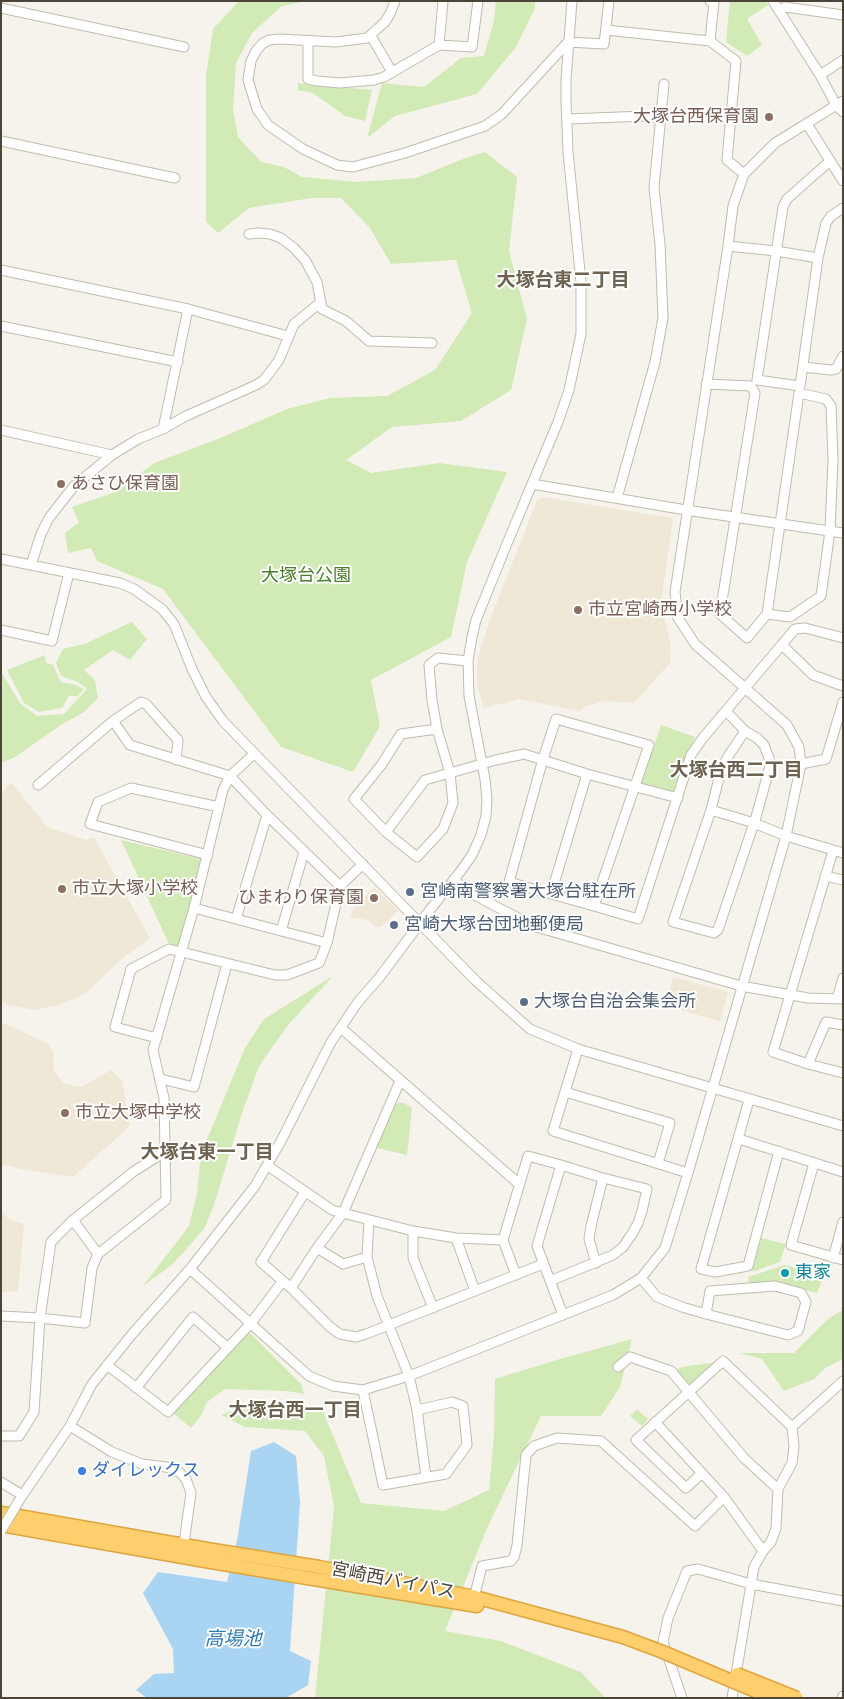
<!DOCTYPE html>
<meta charset="utf-8">
<style>
body{margin:0}
#map{position:relative;width:844px;height:1699px;overflow:hidden;background:#f6f3ec;font-family:"PT Sans",sans-serif}
canvas{display:block}
.frame{position:absolute;inset:0;border:2px solid #4b4439;pointer-events:none}
</style>
<div id="map">
<canvas width="844" height="1699"></canvas>
<div class="frame"></div>
</div>
<script>
const ctx = document.querySelector('canvas').getContext('2d');
ctx.lineJoin = 'round';
function fillPath(path, color) { ctx.fillStyle = color; ctx.fill(path, 'evenodd'); }
const toPath = rows => new Path2D(rows.map(r => 'M' + r).join(''));
function stroke(path, color, width, dash) { ctx.strokeStyle = color; ctx.lineWidth = width; ctx.lineCap = dash ? 'butt' : 'round'; ctx.setLineDash(dash || []); ctx.stroke(path); }
function label(font, color, halo, rows, align = 'center') {
  ctx.font = font + ' "PT Sans","Noto Sans JP",sans-serif'; ctx.lineWidth = 4; ctx.setLineDash([]); ctx.textBaseline = 'middle'; ctx.strokeStyle = halo; ctx.fillStyle = color; for (const [text, x, y, turn = 0] of rows) {
    ctx.save(); ctx.translate(x, y); ctx.rotate((+turn || 0) * Math.PI / 180); ctx.textAlign = isNaN(turn) ? turn : align; if (halo) ctx.strokeText(text, 0, 0); ctx.fillText(text, 0, 0); ctx.restore();
  }
}
fillPath(toPath([
 [542,497,673,518,661,603,671,648,670,663,634,703,605,701,586,706,579,711,519,699,484,708,477,684,477,660,491,617,537,500],
 [13,784,47,827,86,840,92,838,95,839,150,938,119,961,85,994,59,1005,34,1010,8,1005,1,1001,1,796,7,785],
 [374,887,398,911,381,927,376,927,367,920,350,917,354,908],
 [673,977,728,992,720,1021,665,1006],
 [1,1022,49,1044,53,1052,54,1072,65,1084,81,1087,111,1070,122,1081,130,1126,73,1177,20,1169,6,1165,1,1166],
 [1,1212,10,1220,24,1224,18,1291,1,1292]
]), '#efe8d6');
fillPath(toPath([
 [239,1,306,1,282,6,252,33,236,63,233,109,238,137,261,162,284,167,302,177,358,182,416,178,463,159,485,152,517,177,509,251,527,319,511,390,461,421,392,427,346,460,371,473,439,463,507,472,467,562,451,637,371,680,380,726,353,772,281,747,163,589,97,561,91,548,68,553,65,533,79,522,72,507,116,492,154,463,218,439,287,409,330,398,387,396,435,370,472,313,456,260,391,264,370,228,341,198,312,198,249,208,218,233,206,222,206,75,213,29],
 [496,1,535,1,535,8,516,47,477,94,395,116,367,138,382,83,424,87,461,58,484,56,494,21],
 [730,1,766,1,768,5,747,19,762,45,747,56,726,42],
 [298,83,372,90,365,121,345,116,313,93,298,90],
 [132,622,147,639,130,660,113,650,84,670,95,680,98,698,84,712,61,725,15,757,1,763,1,676,3,675,20,703,37,716,64,714,87,689,78,682,61,676,56,663,63,649,84,644],
 [45,655,46,663,53,665,61,682,76,685,84,689,78,696,69,696,62,708,39,712,24,703,7,670],
 [661,725,695,737,675,794,641,783],
 [121,840,201,859,201,866,179,948,169,944],
 [333,976,288,1025,259,1066,242,1113,214,1205,204,1229,173,1264,143,1286,189,1226,197,1194,201,1154,245,1048,264,1019],
 [399,1103,404,1103,412,1108,407,1155,377,1148,393,1105],
 [761,1238,786,1244,780,1262,752,1272],
 [784,1265,824,1275,817,1293,776,1283,749,1284,748,1277],
 [843,1310,843,1359,825,1368,814,1379,784,1391,762,1359,739,1353,794,1353,829,1318],
 [249,1332,301,1384,304,1394,287,1391,225,1389,207,1402,202,1414,191,1428,173,1413],
 [632,1339,620,1387,601,1416,541,1416,488,1526,445,1631,501,1641,581,1672,605,1698,315,1698,334,1507,324,1456,305,1431,245,1427,221,1415,255,1402,322,1409,361,1503,444,1511,489,1490,494,1434,495,1379,553,1361],
 [717,1362,689,1386,676,1370,682,1367],
 [637,1409,648,1419,642,1426,630,1416]
]), '#d2eab5');
fillPath(toPath([
 [274,1442,296,1456,300,1503,290,1651,311,1661,308,1685,286,1698,147,1698,136,1690,154,1674,174,1673,173,1649,143,1593,158,1572,227,1582,238,1535,251,1451]
]), '#a9d4f2');
const minor = toPath([
 [395,1,390,14,385,22,367,38,336,42,279,39,269,40,262,44,256,51,251,61,248,80,257,109,268,125,303,149,337,165,353,167,405,153,485,126,502,114,568,42,604,44,609,1],
 [710,1,714,2,710,41],
 [773,1,820,75,836,105,843,112],
 [1,8,184,47],
 [779,11,785,7,843,15],
 [606,30,710,41,736,61,727,160,744,174],
 [371,36,392,72],
 [308,41,308,79,317,81,340,83,374,80,384,77,439,45,472,47,478,1],
 [439,45,443,1],
 [820,75,843,60],
 [567,119,645,116,660,118],
 [807,124,843,181],
 [1,141,175,178],
 [830,161,787,199,783,207,757,380,800,386,818,258,826,223,831,216,843,208],
 [249,234,258,233,270,234,281,238,294,248,305,260,317,282,322,309,346,321,369,341,432,343],
 [728,246,776,251,818,258],
 [1,270,188,309,288,336],
 [1,326,178,362],
 [803,367,831,370,836,369,843,356],
 [706,384,751,386,755,393,720,614,747,638,767,614,799,393,826,399,831,406,833,460,830,531,821,596,790,617,767,614],
 [163,429,188,309],
 [1,430,112,455],
 [532,484,686,510,843,533],
 [617,498,655,362,663,318,660,244,654,188,664,84],
 [1,559,120,583,134,589,162,609,174,624,192,669,206,697,223,721,476,981,530,1029,578,1049,843,1126],
 [31,565,41,534,49,518,74,486,112,455,138,439,163,429,186,416,256,385,264,380,279,360,294,324,321,302],
 [1,630,52,641,69,573],
 [782,645,813,675,843,686],
 [726,711,745,731,757,738,764,745,769,758,770,766,756,817,718,930,714,933,673,922,711,810,719,778,727,758,745,731],
 [113,721,130,745,230,776,267,815,340,886],
 [437,729,401,734,382,764,354,799,386,832,417,857,443,829,453,803,450,773,437,729,432,700,429,665,438,658,468,661],
 [801,764,826,759,843,702],
 [38,785,113,721,141,702,146,704,178,740,176,760],
 [711,810,754,823,786,836,843,853],
 [386,832,425,780,496,760,524,754,587,774,678,798],
 [833,851,773,1052,808,1064,843,1073],
 [208,855,90,824,98,802,131,788,219,807],
 [825,876,843,880],
 [454,879,465,890,533,926,741,986,808,998,843,999],
 [551,894,587,774],
 [594,906,649,745,556,719,543,759,509,882,551,894,594,906,638,919,691,755,702,739,795,629,805,628,843,638],
 [194,908,327,943],
 [236,919,267,815],
 [281,931,304,852],
 [837,999,843,978],
 [341,1028,519,1184],
 [157,1038,115,1027,131,969,169,949,275,975,287,975,319,963,327,943,340,886,363,864],
 [578,1049,553,1131,688,1173],
 [808,1064,826,1022,843,1025],
 [161,1079,194,1087,227,964],
 [565,1092,670,1123,658,1163],
 [749,1100,701,1269,715,1272,748,1266,779,1151],
 [739,1139,843,1172],
 [814,1163,791,1245,843,1260],
 [268,1166,332,1210,343,1213,413,1231,456,1238,503,1240],
 [305,1192,261,1262,291,1288,330,1327,340,1334,356,1337,366,1334,543,1264],
 [73,1220,98,1254],
 [369,1220,367,1257,377,1296,409,1376,417,1410,426,1477],
 [413,1231,413,1258,433,1308],
 [456,1238,475,1291],
 [317,1248,343,1264,367,1257],
 [833,1258,843,1222],
 [596,1263,589,1239,591,1226,603,1178],
 [190,1269,309,1376,333,1386,363,1390,409,1376,613,1295,641,1278,665,1248,688,1173,786,836,801,764,799,747,787,725,695,644,678,618,675,592,728,246,733,206,744,174,775,143,843,101],
 [516,1275,503,1240,528,1156,561,1165],
 [641,1278,657,1297,682,1307,706,1314,788,1335,798,1331,806,1302,801,1293,775,1286,710,1291,706,1314],
 [550,1281,613,1255,623,1247,632,1234,638,1223,642,1211,647,1189,603,1178,561,1165,537,1246,563,1315],
 [291,1288,317,1248,343,1213,400,1081],
 [1,1316,40,1318,85,1323,92,1268,98,1254,166,1200,164,1098,153,1050,194,908,223,790,230,776,254,754],
 [107,1365,168,1412,251,1323,282,1282],
 [618,1367,630,1357,671,1371,744,1458,778,1489],
 [136,1388,193,1317,228,1348],
 [363,1390,383,1485,446,1474,467,1445,463,1406,452,1402,417,1410],
 [655,1422,724,1497,763,1551],
 [70,1426,112,1452,142,1464,166,1467,179,1472,186,1479,191,1493,183,1550],
 [792,1427,843,1381],
 [1,1436,19,1436,34,1412,40,1318,51,1242,73,1220,133,1172,166,1151],
 [702,1473,686,1488,636,1440,723,1361,792,1427,794,1446,792,1463,778,1489,776,1528,771,1542,763,1551,754,1567,732,1698],
 [1,1482,22,1495],
 [20,1499,70,1426,92,1384,133,1333,190,1269,255,1186,281,1141,331,1042,358,1002,379,978,429,911,460,872,472,855,481,835,486,816,487,799,485,779,469,696,468,661,472,637,476,620,506,546,558,422,569,390,581,334,581,282,568,152,566,102,566,79,572,1],
 [473,1602,482,1566,505,1562,511,1561,514,1557,517,1546,526,1455,534,1446,557,1438,601,1441,695,1526,724,1497],
 [682,1698,663,1642,668,1618,687,1571,698,1569,751,1584,843,1601],
 [842,1698,843,1696]
]);
const highway = toPath([
 [1,1513,207,1549,319,1567,475,1597,623,1637],
 [1,1525,205,1561,477,1606]
]);
stroke(minor, '#c2bbae', 11);
stroke(highway, '#e0a43c', 15);
stroke(minor, '#fff', 9);
stroke(highway, '#ffcf6e', 12);
const minorBridge = toPath([
 [1,1531,20,1499]
]);
const highwayBridge = toPath([
 [623,1637,663,1652,772,1698],
 [737,1674,797,1698]
]);
stroke(minorBridge, '#c2bbae', 11, []);
stroke(highwayBridge, '#e0a43c', 15, []);
stroke(minorBridge, '#fff', 9);
stroke(highwayBridge, '#ffcf6e', 12);
for (const [x, y, r, color] of [
 [769,117,5,"#8d6e63"],
 [61,484,5,"#8d6e63"],
 [578,610,5,"#8d6e63"],
 [62,889,5,"#8d6e63"],
 [410,892,5,"#5c6f8a"],
 [374,898,5,"#8d6e63"],
 [394,925,5,"#5c6f8a"],
 [524,1002,5,"#5c6f8a"],
 [65,1113,5,"#8d6e63"],
 [785,1273,5,"#0f9aa8"],
 [82,1471,5,"#3f7fe0"]
]) { const dot = new Path2D(); dot.arc(x, y, r, 0, 2 * Math.PI); ctx.fillStyle = color; ctx.fill(dot); stroke(dot, '#fff', 2); }
label('18px', '#785e54', '#fff', [
 ["大塚台西保育園",759,117,"right"],
 ["あさひ保育園",71,484],
 ["市立宮崎西小学校",588,610],
 ["市立大塚小学校",72,889],
 ["ひまわり保育園",364,898,"right"],
 ["市立大塚中学校",75,1113]
], 'left');
label('18px', '#4a7f2a', '#fff', [
 ["大塚台公園",306,576]
]);
label('18px', '#4e5e75', '#fff', [
 ["宮崎南警察署大塚台駐在所",420,892],
 ["宮崎大塚台団地郵便局",404,925],
 ["大塚台自治会集会所",534,1002]
], 'left');
label('18px', '#0d838f', '#fff', [
 ["東家",795,1273]
], 'left');
label('18px', '#366cbe', '#fff', [
 ["ダイレックス",92,1471]
], 'left');
label('18px', '#4b4439', '#fff', [
 ["宮崎西バイパス",393,1581,11]
]);
label('bold 19px', '#6e6250', '#fff', [
 ["大塚台東二丁目",563,281],
 ["大塚台西二丁目",736,771],
 ["大塚台東一丁目",207,1153],
 ["大塚台西一丁目",295,1411]
]);
label('italic 19px', '#2e7ab2', '#fff', [
 ["高場池",233,1640]
]);
</script>
